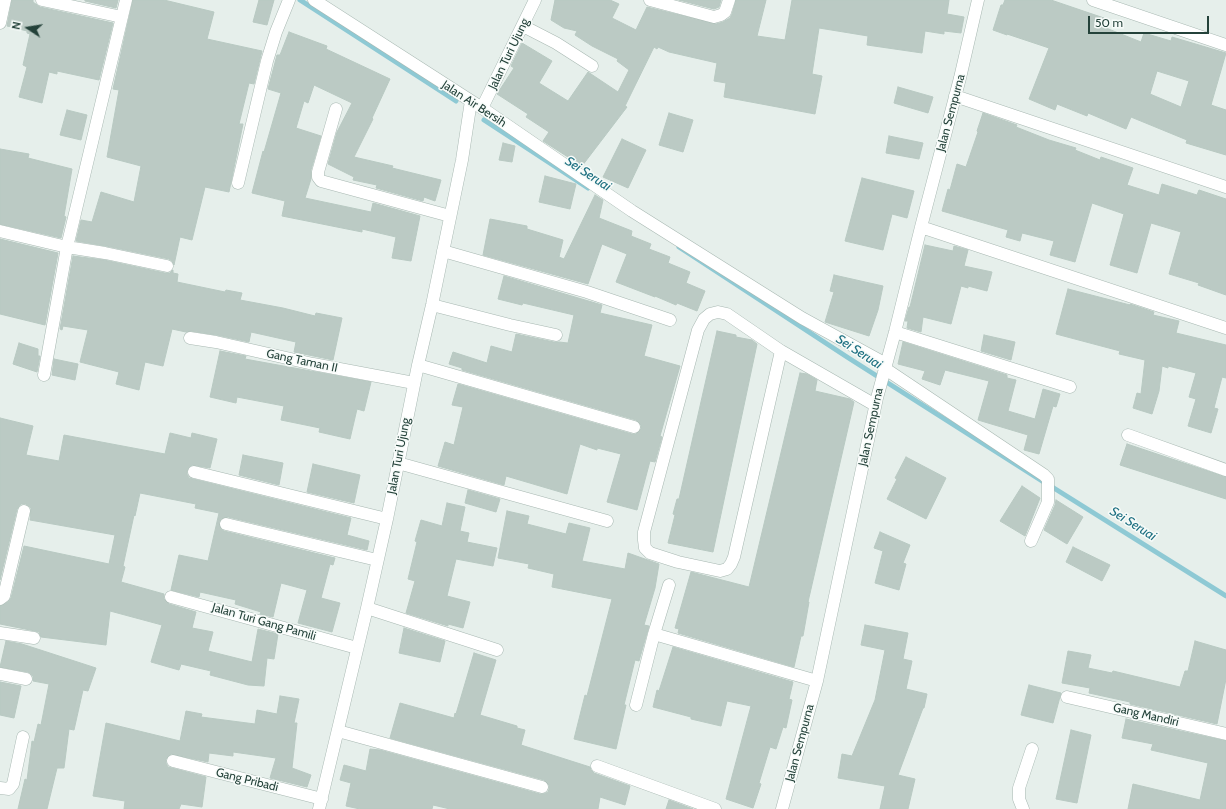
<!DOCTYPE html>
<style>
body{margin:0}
#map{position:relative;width:1226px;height:809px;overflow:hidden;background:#e6efeb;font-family:Cabin,sans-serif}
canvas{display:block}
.north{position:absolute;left:8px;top:8px;width:40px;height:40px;-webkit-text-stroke:3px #f7fbf9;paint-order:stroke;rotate:282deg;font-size:11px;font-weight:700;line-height:16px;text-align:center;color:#24423a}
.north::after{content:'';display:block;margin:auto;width:14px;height:18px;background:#24423a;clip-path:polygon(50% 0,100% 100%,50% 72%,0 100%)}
.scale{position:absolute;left:1088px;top:16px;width:121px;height:18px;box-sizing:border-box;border:2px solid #24423a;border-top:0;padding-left:5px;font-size:12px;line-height:14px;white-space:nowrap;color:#24423a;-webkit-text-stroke:3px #f7fbf9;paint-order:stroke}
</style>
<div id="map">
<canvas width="1226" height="809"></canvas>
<div class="north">N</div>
<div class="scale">50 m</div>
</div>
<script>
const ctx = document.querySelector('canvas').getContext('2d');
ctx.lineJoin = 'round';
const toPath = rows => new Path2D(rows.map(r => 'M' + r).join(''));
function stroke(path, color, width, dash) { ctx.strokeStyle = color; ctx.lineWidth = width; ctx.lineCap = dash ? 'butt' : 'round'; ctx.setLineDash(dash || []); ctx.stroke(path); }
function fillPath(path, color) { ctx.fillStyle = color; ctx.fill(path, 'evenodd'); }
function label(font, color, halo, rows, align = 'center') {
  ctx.font = font + ' Cabin,sans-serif'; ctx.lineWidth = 3; ctx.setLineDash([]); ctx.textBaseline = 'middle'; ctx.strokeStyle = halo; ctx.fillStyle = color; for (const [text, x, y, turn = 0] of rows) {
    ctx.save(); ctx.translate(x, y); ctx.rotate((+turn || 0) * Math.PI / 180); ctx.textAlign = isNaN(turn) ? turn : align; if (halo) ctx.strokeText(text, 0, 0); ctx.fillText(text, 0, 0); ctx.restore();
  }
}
stroke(toPath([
 [300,0,456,101],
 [484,120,588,188],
 [679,247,847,357,1042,481],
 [1049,485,1226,596]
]), '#8ec9d4', 5);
const building = toPath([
 [12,0,33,0,33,2,40,7,113,23,99,80,57,71,57,74,49,72,42,103,19,97,27,67,23,65,30,34,27,33,27,31,7,26,12,0],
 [85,0,118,0,116,8,85,1,85,0],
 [133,0,164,0,214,12,207,39,262,51,254,84,249,83,239,124,243,124,229,192,205,187,192,240,180,237,174,265,172,261,169,259,106,246,76,241,81,220,92,222,101,192,134,202,141,166,107,157,119,90,113,89,133,0],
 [259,0,274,0,267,25,253,22,259,0],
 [555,0,610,0,619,4,612,18,636,30,647,7,716,24,723,22,730,18,732,14,736,0,766,0,757,36,785,40,792,0,949,0,947,14,964,17,961,33,944,31,944,34,925,31,922,53,867,45,868,36,819,28,812,74,822,76,815,114,724,97,726,83,714,81,717,63,669,52,658,47,657,49,654,47,625,106,627,107,582,166,543,141,549,132,526,117,528,114,497,94,514,68,511,66,522,43,552,61,539,83,568,101,588,72,618,92,629,70,617,61,618,59,592,46,575,35,577,31,564,28,551,20,555,0],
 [679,0,721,0,719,7,714,9,679,0],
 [1005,0,1051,0,1104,18,1101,26,1141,42,1144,33,1171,41,1172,37,1226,53,1211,105,1226,110,1226,155,1186,143,1187,140,1131,117,1126,129,1088,113,1087,116,1057,104,1055,110,1029,99,1049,48,1007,34,1007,35,993,30,1001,5,1003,5,1005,0],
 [1157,71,1189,81,1181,107,1150,94,1157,71],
 [289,32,327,46,326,49,390,79,372,118,373,119,354,157,393,166,392,168,441,180,435,201,424,197,423,201,376,188,377,185,353,180,354,177,328,164,337,132,352,103,314,85,308,103,304,101,296,128,321,136,311,170,311,179,305,198,371,212,373,203,420,216,411,261,392,258,396,237,362,229,362,232,282,216,285,201,252,193,263,151,264,152,281,93,268,89,277,55,280,55,289,32],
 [898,87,933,97,928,113,894,103,898,87],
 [67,110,87,115,81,140,60,135,67,110],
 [669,113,693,120,683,152,659,145,669,113],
 [983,113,1017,125,1016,127,1049,140,1076,148,1075,150,1100,160,1101,157,1133,168,1127,185,1159,195,1162,184,1197,195,1199,190,1226,199,1226,295,1198,285,1199,283,1169,274,1181,232,1151,223,1137,273,1110,265,1124,214,1092,203,1075,262,1050,255,1054,241,1022,233,1020,241,1006,237,1008,230,942,211,948,189,950,190,957,164,966,167,978,132,977,131,983,113],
 [889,136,923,143,919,159,886,153,889,136],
 [622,139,646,150,628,188,603,177,622,139],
 [503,143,515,146,512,162,499,160,503,143],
 [0,149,29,154,28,158,72,169,64,216,66,217,61,238,0,224,0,149],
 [545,176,576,184,570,209,539,202,545,176],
 [862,178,914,191,907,218,892,214,883,250,845,241,862,178],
 [595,195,603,200,599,218,632,231,631,236,651,244,649,249,670,257,668,263,690,272,686,283,705,291,697,311,677,303,676,305,655,296,655,297,616,282,627,254,602,244,588,284,483,255,490,219,527,226,527,229,563,240,559,257,564,259,595,195],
 [0,239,58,253,45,325,0,314,0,239],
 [925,245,953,251,954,246,968,250,964,266,992,272,987,291,968,286,968,288,961,286,951,324,923,317,921,332,907,328,908,321,905,321,909,307,910,307,925,245],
 [73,256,104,260,165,273,170,273,173,270,173,273,178,274,177,282,225,292,226,290,242,293,240,300,283,308,315,316,316,313,342,318,333,360,294,352,296,342,251,332,249,342,217,335,191,331,186,332,172,329,163,366,145,362,139,390,116,384,119,372,80,362,88,330,63,326,62,330,60,329,73,256],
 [834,275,883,286,878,310,869,336,825,322,834,292,830,291,834,275],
 [504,276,602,305,600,313,652,325,644,356,680,366,660,436,662,437,655,462,650,461,637,510,607,502,621,454,597,448,597,450,580,444,567,494,506,476,504,485,438,466,445,442,454,445,463,407,452,405,458,384,632,434,636,434,641,429,641,425,636,420,462,370,462,368,449,364,453,352,487,363,491,346,512,352,516,334,554,342,559,342,568,343,574,315,523,303,522,305,498,299,504,276],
 [1068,289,1130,305,1130,304,1154,312,1153,315,1179,321,1176,333,1226,345,1226,378,1222,377,1214,408,1218,409,1211,433,1188,426,1196,399,1189,397,1196,373,1168,366,1168,368,1162,366,1159,391,1152,414,1133,408,1137,393,1141,394,1145,360,1119,354,1120,351,1056,334,1068,289],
 [717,331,736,335,736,337,752,340,757,344,713,552,668,543,675,515,673,514,677,499,679,499,717,331],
 [984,335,1015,342,1011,360,981,351,984,335],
 [903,342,1007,375,1007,378,1016,380,1008,411,1035,419,1043,389,1060,394,1056,407,1053,406,1039,454,1024,450,1028,435,978,420,989,381,945,370,940,385,922,379,925,371,898,364,903,342],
 [19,343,38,349,38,356,40,356,37,372,13,364,19,343],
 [220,351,246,356,245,359,371,382,364,411,357,409,350,439,319,432,320,428,281,420,284,406,237,397,236,403,210,397,220,351],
 [54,359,78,364,75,380,52,375,54,359],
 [800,373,807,374,817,380,815,391,850,399,854,402,808,602,809,602,803,636,801,636,794,667,678,633,679,629,675,628,691,572,749,587,800,373],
 [0,418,33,426,26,455,59,461,64,435,165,454,170,433,191,438,192,433,217,439,210,468,192,465,187,471,187,474,189,478,351,518,347,535,369,541,367,550,228,517,221,519,219,523,221,529,224,531,335,558,333,565,330,564,321,598,340,603,332,632,298,623,307,590,281,583,273,617,260,614,261,612,235,604,236,600,200,592,199,597,171,590,179,555,208,561,219,513,195,508,196,504,140,493,135,516,134,515,123,566,125,567,121,582,164,594,164,599,169,604,196,612,192,628,213,632,208,651,252,662,258,629,278,634,274,659,267,658,264,686,248,685,210,675,211,671,181,664,179,670,151,662,162,625,110,611,106,645,41,637,39,632,35,631,0,624,0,606,8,602,11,598,24,546,109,564,115,535,30,520,31,508,26,504,21,504,17,509,0,580,0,418],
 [1127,444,1226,477,1226,499,1120,465,1127,444],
 [243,455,283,463,279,485,239,475,243,455],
 [906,457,946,478,926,519,887,499,897,479,895,478,906,457],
 [313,464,360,475,354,503,307,492,313,464],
 [1022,486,1040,498,1025,536,1000,521,1022,486],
 [468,490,500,499,496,512,465,503,468,490],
 [1056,500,1083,517,1067,544,1044,530,1055,505,1056,500],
 [447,503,465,507,460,531,469,533,467,542,497,548,493,566,456,559,447,596,470,602,463,628,448,624,448,626,406,613,415,581,408,579,417,542,415,541,421,520,442,526,447,503],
 [507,511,529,516,527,524,566,534,569,523,590,528,582,561,625,569,628,553,659,564,655,588,644,625,649,626,639,661,635,660,624,705,626,705,616,749,574,739,585,695,587,696,612,599,552,587,554,574,528,568,529,564,498,558,507,511],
 [880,532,910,545,903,563,906,564,899,590,875,583,883,551,874,548,880,532],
 [1073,547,1110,565,1102,581,1066,562,1073,547],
 [865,625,908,633,903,659,912,661,906,689,927,694,924,708,923,708,898,775,915,779,908,809,880,809,885,786,838,778,842,754,852,756,875,700,885,650,861,645,865,625],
 [404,628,445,641,440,662,399,653,404,628],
 [6,641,22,644,96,668,88,691,83,690,74,730,69,729,64,768,57,768,47,809,18,809,25,779,27,780,32,741,34,742,38,724,41,725,49,684,33,681,33,676,28,672,0,667,6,641],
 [1195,641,1226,650,1226,679,1217,724,1130,704,1130,702,1089,693,1090,688,1062,683,1068,651,1091,655,1088,668,1112,673,1113,671,1180,687,1185,671,1188,671,1195,641],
 [673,647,793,682,789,699,792,700,786,728,783,727,776,749,770,747,759,783,761,784,753,808,726,799,751,706,727,701,721,726,691,719,691,717,653,707,657,690,659,691,673,647],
 [474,653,496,660,480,715,517,726,517,728,525,730,521,745,590,767,591,770,594,773,630,786,625,805,600,797,598,809,450,809,433,805,432,809,360,809,346,806,351,783,340,780,344,765,366,771,370,749,380,750,540,794,544,794,548,792,549,789,549,785,544,780,390,738,400,703,454,718,455,713,456,714,474,653],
 [0,682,21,686,14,718,0,715,0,682],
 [1029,685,1061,693,1053,723,1021,715,1029,685],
 [280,696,299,699,294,723,297,723,292,768,311,775,307,787,270,778,276,758,233,752,233,756,209,753,208,762,171,754,166,759,166,763,168,767,206,777,202,807,181,804,179,809,124,809,125,801,93,796,106,723,180,741,186,711,202,714,201,717,255,724,257,710,277,714,280,696],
 [1126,719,1226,741,1226,809,1128,809,1133,784,1200,800,1208,763,1151,750,1153,744,1122,738,1126,719],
 [1071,730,1091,735,1077,803,1056,799,1071,730],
 [669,800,693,809,666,809,669,800]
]);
fillPath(building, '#bbcac4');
stroke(building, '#b8c9c2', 1);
const minor = toPath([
 [42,0,122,17],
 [314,0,482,108,632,211,802,318,886,364],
 [650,0,714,17,721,15,725,12,729,0],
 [1093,0,1226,45],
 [523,26,556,43,592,66],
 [955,96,1226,187],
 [482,108,535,0],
 [336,109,318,172,318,177,321,181,450,216],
 [238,183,267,61,276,32,289,0],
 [921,227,1226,328],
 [0,231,67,247,105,253,167,266],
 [443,251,587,292,670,320],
 [432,305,510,325,556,335],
 [895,332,1070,387],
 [190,338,216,342,313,364,414,383],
 [781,351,734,557,731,564,727,569,720,571,678,562,650,553,645,548,644,540,644,532,698,330,704,319,710,314,718,312,727,314,781,351,875,405],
 [418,365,634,427],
 [884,368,1044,475,1048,479,1048,502,1031,541],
 [44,375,67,247,126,0],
 [1128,435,1226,470],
 [398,463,607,521],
 [194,472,387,519],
 [226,524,377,560],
 [171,597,357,648],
 [0,599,4,596,24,511],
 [367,608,497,650],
 [0,633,34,638],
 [654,634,817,681],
 [0,674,26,679],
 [1067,697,1226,734],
 [636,705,654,634,669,585],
 [338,731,542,787],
 [173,761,322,799],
 [597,766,715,809],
 [0,788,9,789,13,784,23,737],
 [319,809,367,608,387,519,418,365,432,305,462,160,471,101],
 [782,809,817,681,877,398,895,332,921,227,960,78,978,0],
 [1023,809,1019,799,1019,788,1032,749]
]);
const tertiary = toPath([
 [0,23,5,0]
]);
stroke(minor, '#a8b8b2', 13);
stroke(tertiary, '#a8b8b2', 13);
stroke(minor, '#fff', 12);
stroke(tertiary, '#fff', 12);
label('12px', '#24423a', '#f7fbf9', [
 ["Jalan Turi Ujung",509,54,-64],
 ["Jalan Air Bersih",474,104,33],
 ["Jalan Sempurna",951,113,-75],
 ["Gang Taman II",302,361,12],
 ["Jalan Sempurna",871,427,-78],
 ["Jalan Turi Ujung",399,456,-79],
 ["Jalan Turi Gang Pamili",264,622,16],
 ["Gang Mandiri",1146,715,13],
 ["Jalan Sempurna",800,743,-75],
 ["Gang Pribadi",247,780,14]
]);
label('italic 13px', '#1c6f80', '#f7fbf9', [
 ["Sei Seruai",588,174,33],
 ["Sei Seruai",859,352,33],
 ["Sei Seruai",1133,524,32]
]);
</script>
